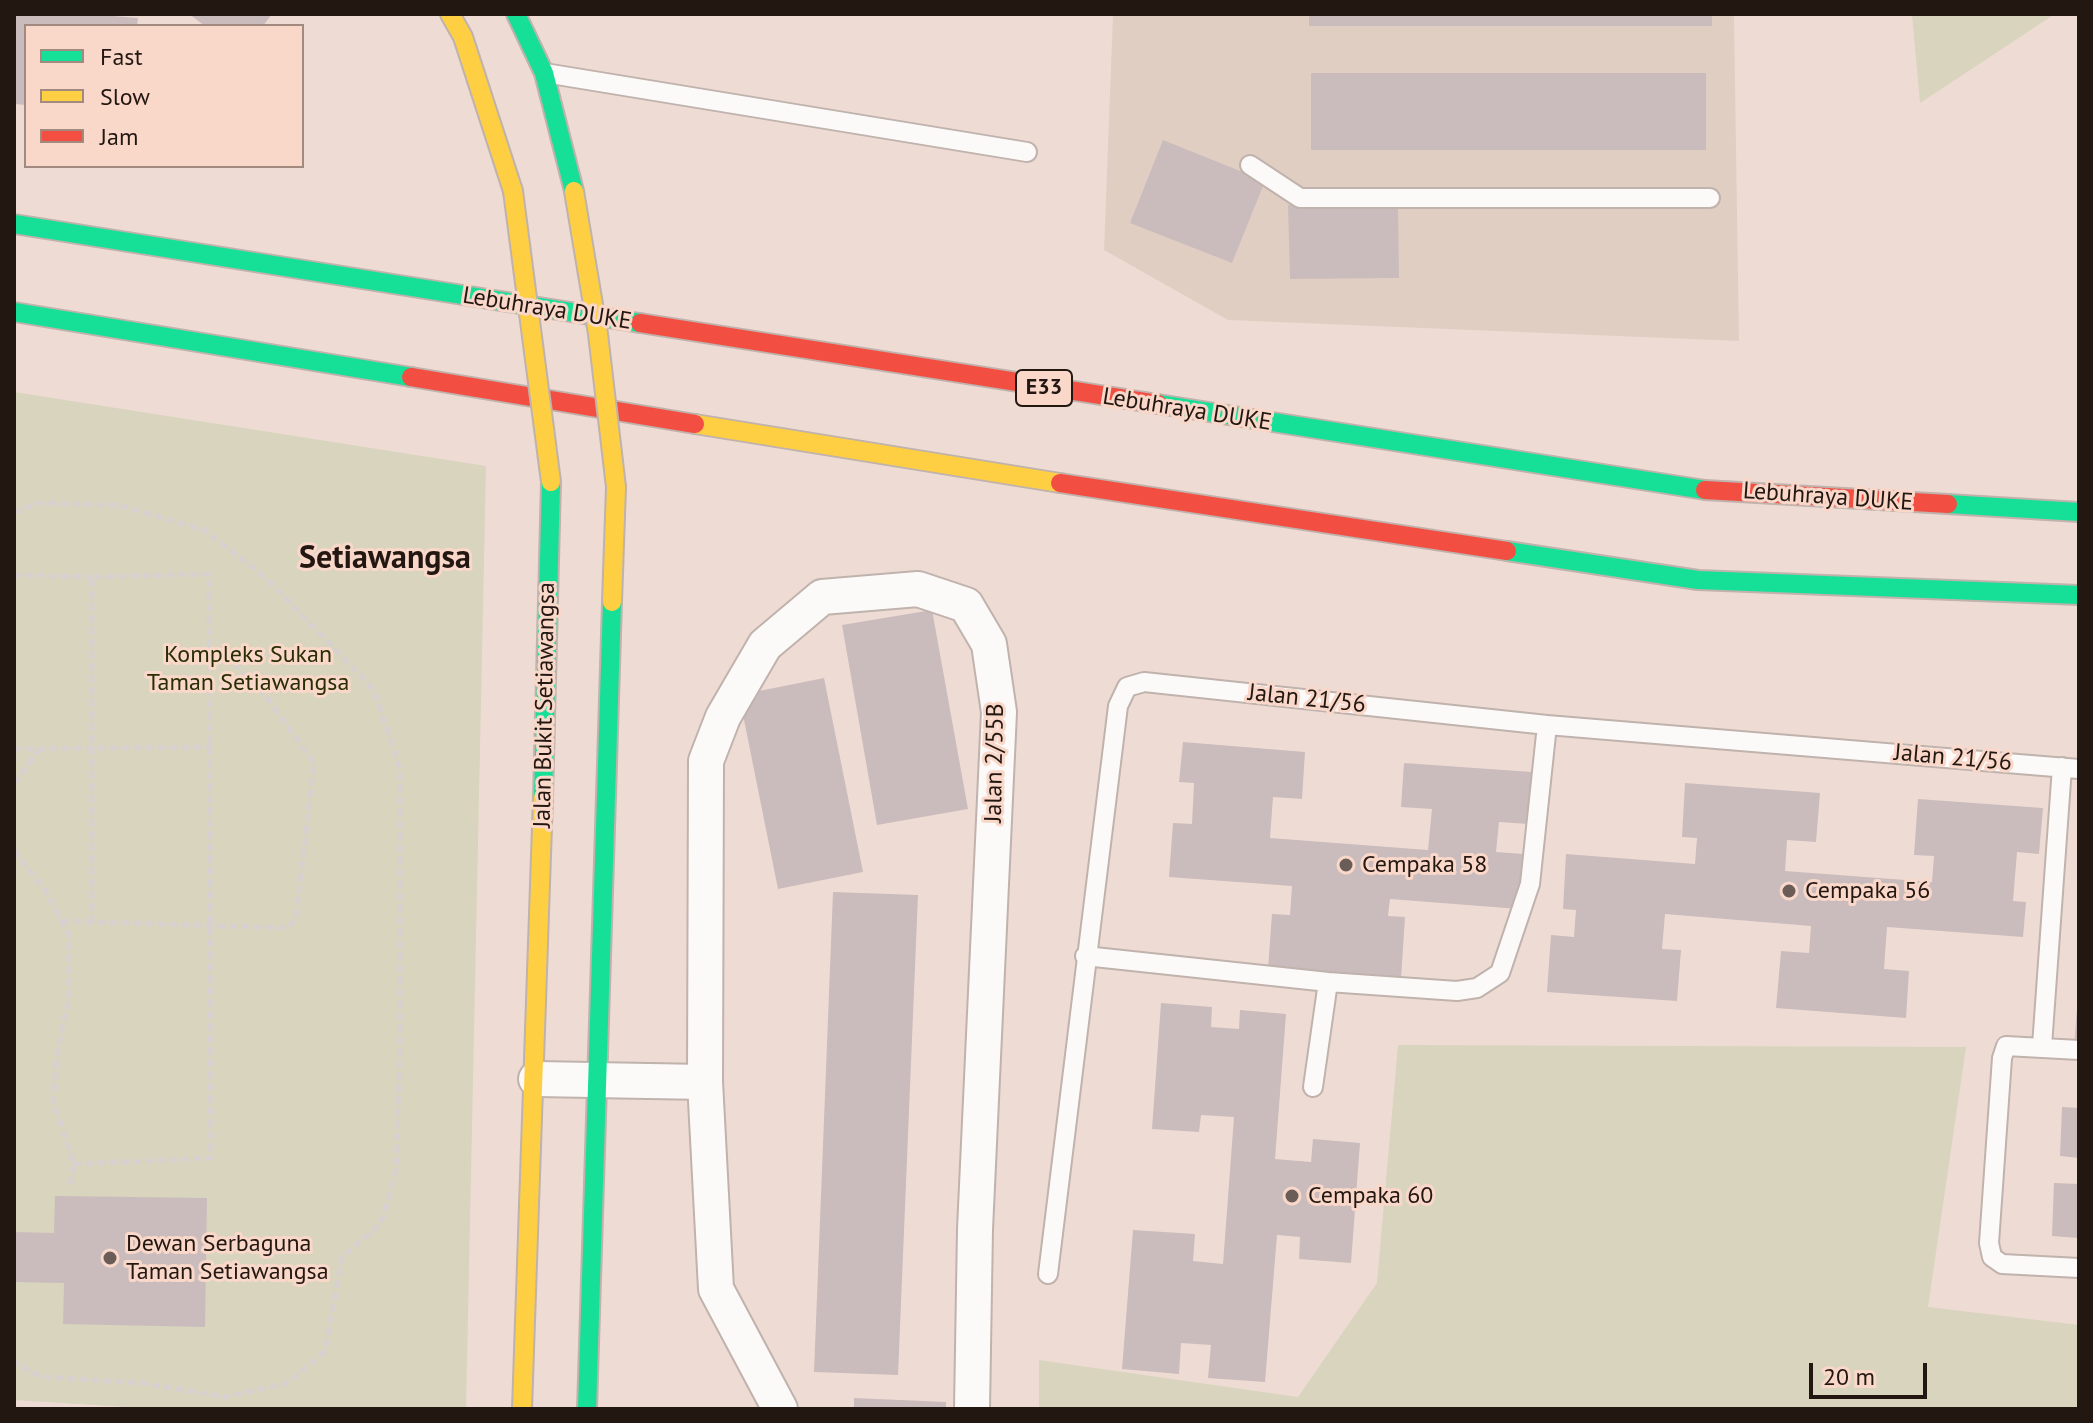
<!DOCTYPE html>
<style>
body{margin:0}
#map{position:relative;width:2093px;height:1423px;overflow:hidden;background:#eedcd4;font-family:"PT Sans",sans-serif}
canvas{display:block}
.frame{position:absolute;inset:0;border:16px solid #231712;pointer-events:none}
.legend{position:absolute;left:24px;top:24px;width:280px;height:144px;box-sizing:border-box;background:#f9d7c9;border:2px solid #a38a80;margin:0;padding:10px 14px;list-style:none;font-size:24px;color:#231712}
.legend li{display:flex;align-items:center;gap:16px;height:40px}
.legend b{width:40px;border:2px solid #a38a80}
.scale{position:absolute;left:1809px;top:1363px;width:118px;height:36px;box-sizing:border-box;border:4px solid #231712;border-top:0;padding-left:10px;font-size:24px;line-height:28px;white-space:nowrap;color:#231712;-webkit-text-stroke:6px #f9d7c9;paint-order:stroke}
</style>
<div id="map">
<canvas width="2093" height="1423"></canvas>
<div class="frame"></div>
<ul class="legend">
<li><b style="height:10px;background:#16e098"></b>Fast</li>
<li><b style="height:10px;background:#ffcf43"></b>Slow</li>
<li><b style="height:10px;background:#f24e42"></b>Jam</li>
</ul>
<div class="scale">20 m</div>
</div>
<script>
const ctx = document.querySelector('canvas').getContext('2d');
ctx.lineJoin = 'round';
function fillPath(path, color) { ctx.fillStyle = color; ctx.fill(path, 'evenodd'); }
const toPath = rows => new Path2D(rows.map(r => 'M' + r).join(''));
function stroke(path, color, width, dash) { ctx.strokeStyle = color; ctx.lineWidth = width; ctx.lineCap = dash ? 'butt' : 'round'; ctx.setLineDash(dash || []); ctx.stroke(path); }
function label(font, color, halo, rows, align = 'center') {
  ctx.font = font + ' "PT Sans",sans-serif'; ctx.lineWidth = 6; ctx.setLineDash([]); ctx.textBaseline = 'middle'; ctx.strokeStyle = halo; ctx.fillStyle = color; for (const [text, x, y, turn = 0] of rows) {
    ctx.save(); ctx.translate(x, y); ctx.rotate((+turn || 0) * Math.PI / 180); ctx.textAlign = isNaN(turn) ? turn : align; if (halo) ctx.strokeText(text, 0, 0); ctx.fillText(text, 0, 0); ctx.restore();
  }
}
fillPath(toPath([
 [1113,14,1734,14,1739,341,1228,320,1104,250]
]), '#e1cec3');
fillPath(toPath([
 [1912,14,2055,14,1920,103],
 [14,392,486,466,466,1409,159,1409,14,1400],
 [1398,1045,1966,1047,1928,1307,2079,1325,2079,1409,1039,1409,1039,1360,1298,1397,1377,1283]
]), '#d8d4be');
fillPath(toPath([
 [14,14,88,14,138,18,137,26,26,26,26,105,14,104],
 [189,14,272,14,263,26,205,26],
 [1309,14,1712,14,1712,26,1309,26],
 [1311,73,1706,73,1706,150,1311,150],
 [1163,140,1265,181,1232,263,1130,223],
 [1398,203,1399,278,1290,279,1288,205],
 [932,610,968,809,877,825,842,625],
 [824,678,863,872,778,889,739,695],
 [1183,742,1305,752,1302,799,1273,797,1270,838,1428,850,1432,809,1401,807,1404,763,1532,772,1528,824,1499,822,1496,852,1524,854,1519,909,1390,899,1388,916,1405,917,1401,979,1268,969,1272,914,1290,915,1292,886,1169,877,1173,823,1192,824,1194,783,1179,782],
 [1685,783,1820,793,1816,842,1787,840,1785,871,1932,882,1934,856,1914,855,1918,799,2043,808,2039,854,2017,852,2013,901,2026,902,2023,937,1887,927,1884,969,1909,971,1906,1018,1776,1008,1781,951,1809,953,1811,926,1665,914,1662,949,1681,950,1677,1001,1547,992,1551,935,1574,937,1576,910,1563,909,1566,854,1695,864,1697,838,1682,837],
 [833,892,918,895,898,1375,814,1372],
 [1161,1003,1212,1007,1211,1027,1239,1029,1240,1010,1286,1014,1275,1159,1311,1162,1313,1139,1360,1143,1351,1263,1299,1259,1300,1237,1277,1235,1265,1382,1208,1378,1211,1345,1181,1343,1179,1374,1122,1369,1133,1230,1195,1234,1193,1261,1223,1264,1234,1117,1201,1115,1199,1132,1152,1129],
 [2077,1008,2079,1009,2079,1047,2074,1047],
 [2062,1107,2079,1108,2079,1158,2060,1156],
 [2054,1183,2079,1184,2079,1238,2052,1236],
 [55,1196,207,1198,205,1327,63,1324,64,1283,14,1282,14,1232,54,1233],
 [854,1398,946,1402,946,1409,854,1409]
]), '#cabcbc');
const lane = toPath([
 [545,73,1027,152],
 [1250,165,1300,198,1710,198],
 [1085,956,1328,982,1313,1087],
 [1328,982,1457,991,1477,988,1500,973,1530,884,1547,725],
 [2042,1046,2062,767],
 [2079,1050,2006,1046,2002,1058,1989,1243,1992,1257,2002,1264,2079,1268],
 [1048,1274,1118,706,1127,687,1144,682,1547,725,2079,769]
]);
const street = toPath([
 [536,1079,705,1082],
 [780,1409,716,1289,705,1082,706,761,723,717,765,645,822,597,918,589,966,605,989,644,999,712,975,1229,972,1409]
]);
const fast = toPath([
 [516,14,544,73,574,191],
 [14,224,640,323],
 [14,312,411,377],
 [1158,404,1705,490],
 [1948,504,2079,512],
 [1507,551,1698,580,2079,595],
 [543,797,551,482],
 [587,1409,612,602]
]);
const slow = toPath([
 [450,14,463,37,513,191],
 [695,424,1060,483],
 [612,602,616,487],
 [522,1409,543,797]
]);
const jam = toPath([
 [640,323,1158,404],
 [411,377,695,424],
 [1060,483,1507,551],
 [1705,490,1948,504]
]);
stroke(lane, '#c0b2ac', 22);
stroke(street, '#c0b2ac', 38);
stroke(fast, '#c0b2ac', 22);
stroke(slow, '#c0b2ac', 22);
stroke(jam, '#c0b2ac', 22);
stroke(toPath([
 [14,512,39,503,118,505,204,530,265,577,374,690,400,769,400,1050,396,1171,381,1224,342,1257,325,1351,288,1383,225,1397,142,1383,42,1377,14,1362],
 [14,575,92,577],
 [14,749,211,747],
 [14,784,39,750],
 [14,850,46,892,69,935,69,997,58,1049,53,1100,74,1164,70,1186],
 [62,921,288,928,296,918,314,763,268,699,237,665,210,657],
 [74,1164,211,1158,209,574,92,577,92,922]
]), '#d6d1cf', 5, [8, 4]);
stroke(lane, '#fcfaf9', 18);
stroke(street, '#fcfaf9', 34);
stroke(fast, '#16e098', 18);
stroke(slow, '#ffcf43', 18);
stroke(jam, '#f24e42', 18);
const slowBridge = toPath([
 [513,191,551,482],
 [574,191,598,334,616,487]
]);
stroke(slowBridge, '#c0b2ac', 22, []);
stroke(slowBridge, '#ffcf43', 18);
for (const [x, y, r, color] of [
 [1346,865,8,"#6a5c56"],
 [1789,891,8,"#6a5c56"],
 [1292,1196,8,"#6a5c56"],
 [110,1258,8,"#6a5c56"]
]) { const dot = new Path2D(); dot.arc(x, y, r, 0, 2 * Math.PI); ctx.fillStyle = color; ctx.fill(dot); stroke(dot, '#f9d7c9', 3); }
for (const [x, y, w] of [
 [1044,388,56]
]) { const box = new Path2D(); box.roundRect(x - w / 2, y - 18, w, 36, 6); ctx.fillStyle = '#f9d7c9'; ctx.fill(box); stroke(box, '#231712', 2); }
label('bold 22px', '#231712', null, [
 ["E33",1044,388]
]);
label('24px', '#231712', '#f9d7c9', [
 ["Lebuhraya DUKE",547,309,9],
 ["Lebuhraya DUKE",1187,410,9],
 ["Lebuhraya DUKE",1828,497,4],
 ["Jalan 21/56",1307,699,6],
 ["Jalan Bukit Setiawangsa",545,705,-89],
 ["Jalan 21/56",1953,758,5],
 ["Jalan 2/55B",995,763,-89]
]);
label('24px', '#282d04', '#f9d7c9', [
 ["Kompleks Sukan",248,655],
 ["Taman Setiawangsa",248,683]
]);
label('24px', '#231712', '#f9d7c9', [
 ["Cempaka 58",1362,865],
 ["Cempaka 56",1805,891],
 ["Cempaka 60",1308,1196],
 ["Dewan Serbaguna",126,1244],
 ["Taman Setiawangsa",126,1272]
], 'left');
label('bold 32px', '#231712', '#f9d7c9', [
 ["Setiawangsa",385,559]
]);
</script>
